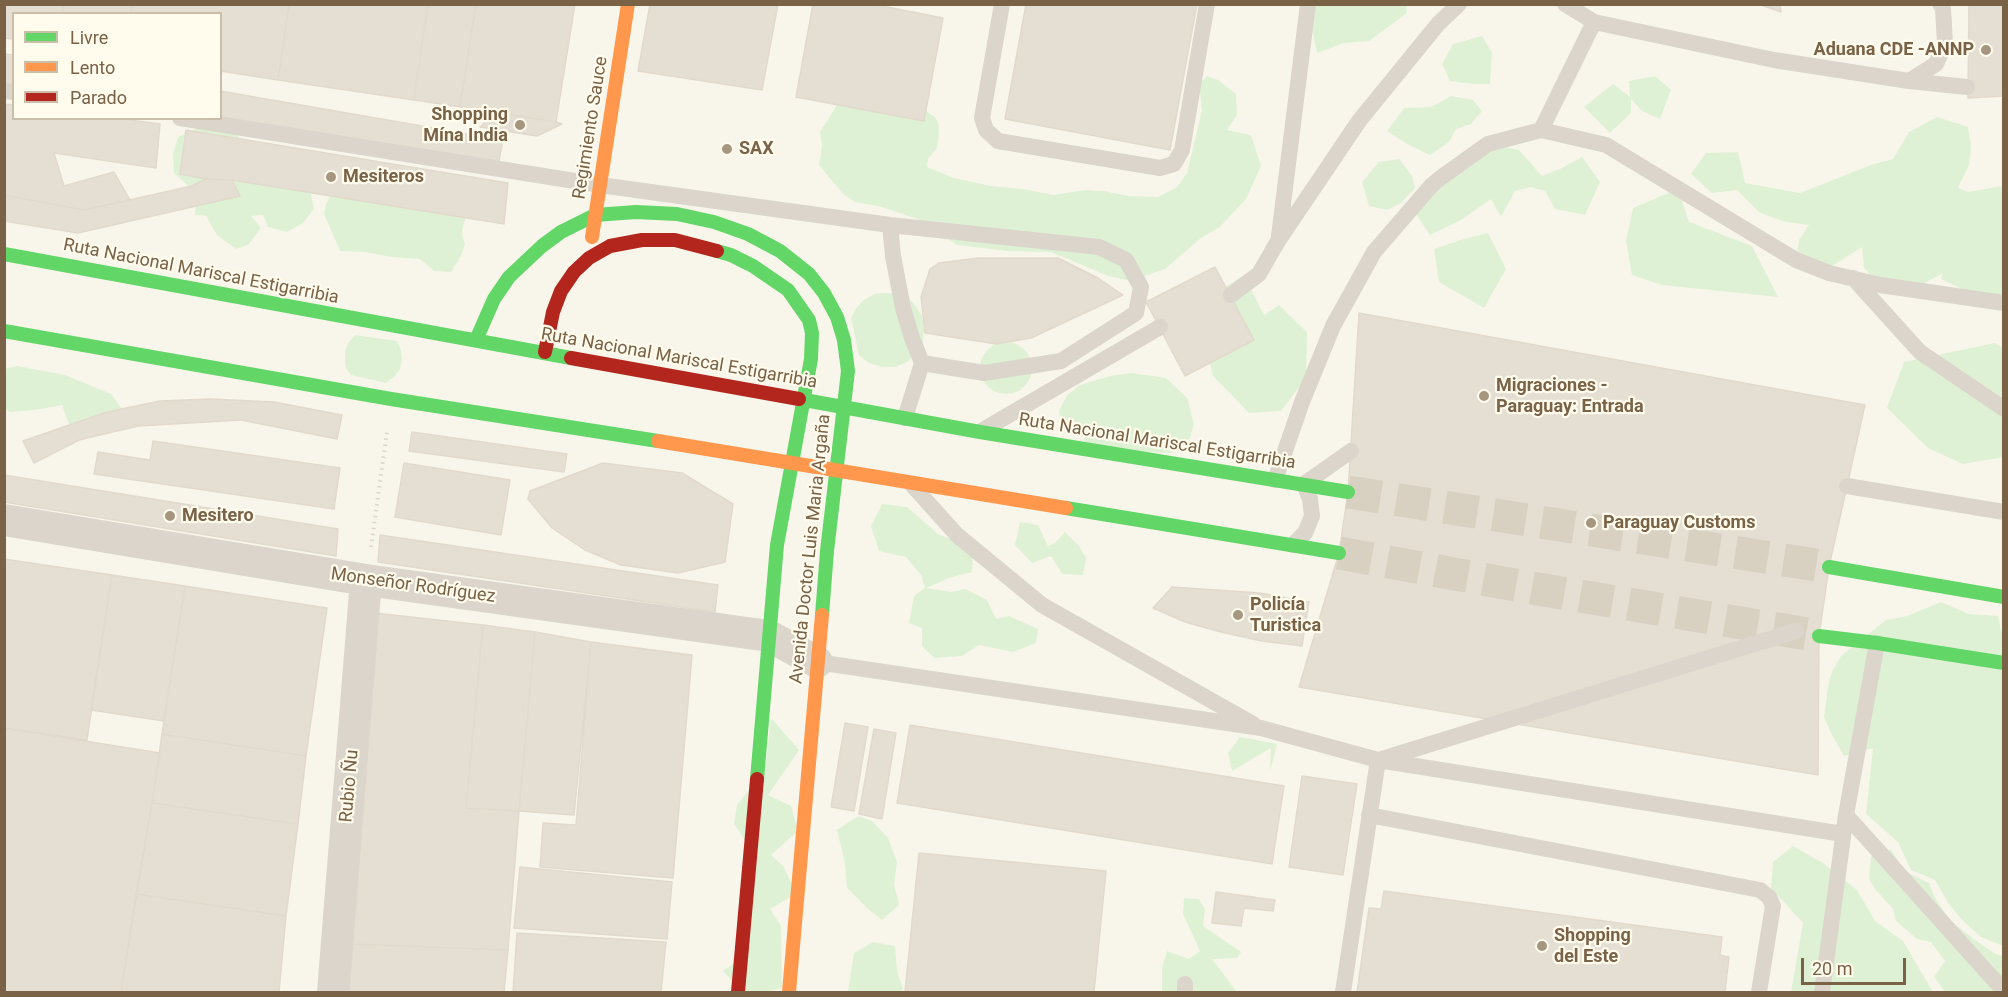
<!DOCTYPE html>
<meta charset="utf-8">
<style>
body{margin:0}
#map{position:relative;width:2008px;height:997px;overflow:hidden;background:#f8f6eb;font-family:Roboto,sans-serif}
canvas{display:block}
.frame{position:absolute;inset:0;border:6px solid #7a6247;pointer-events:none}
.legend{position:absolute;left:12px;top:12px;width:210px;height:108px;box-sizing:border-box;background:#fffbed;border:2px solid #cabeab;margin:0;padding:8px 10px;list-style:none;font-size:18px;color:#7a6247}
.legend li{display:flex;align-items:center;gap:12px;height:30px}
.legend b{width:30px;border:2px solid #cabeab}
.scale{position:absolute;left:1801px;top:958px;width:105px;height:27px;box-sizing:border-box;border:3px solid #7a6247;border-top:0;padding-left:8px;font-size:18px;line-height:21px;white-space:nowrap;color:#7a6247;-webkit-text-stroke:4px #fffbed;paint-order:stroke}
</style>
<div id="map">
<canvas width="2008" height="997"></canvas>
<div class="frame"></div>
<ul class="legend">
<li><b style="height:8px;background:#63d668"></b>Livre</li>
<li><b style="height:8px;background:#ff974d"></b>Lento</li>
<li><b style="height:8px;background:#b3261e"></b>Parado</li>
</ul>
<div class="scale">20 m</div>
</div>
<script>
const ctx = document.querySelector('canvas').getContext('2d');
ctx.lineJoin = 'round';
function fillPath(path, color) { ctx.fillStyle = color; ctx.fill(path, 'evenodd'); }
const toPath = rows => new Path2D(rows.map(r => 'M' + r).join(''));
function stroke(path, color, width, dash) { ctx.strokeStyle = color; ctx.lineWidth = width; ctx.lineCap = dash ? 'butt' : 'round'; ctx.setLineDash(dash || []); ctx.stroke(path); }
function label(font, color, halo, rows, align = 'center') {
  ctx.font = font + ' Roboto,sans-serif'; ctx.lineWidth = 4.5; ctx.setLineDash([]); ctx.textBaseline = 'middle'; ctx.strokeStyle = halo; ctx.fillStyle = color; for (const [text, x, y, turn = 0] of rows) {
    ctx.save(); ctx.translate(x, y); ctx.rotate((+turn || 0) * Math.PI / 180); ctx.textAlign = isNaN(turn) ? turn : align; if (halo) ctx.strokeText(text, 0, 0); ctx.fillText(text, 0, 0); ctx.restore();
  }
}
fillPath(toPath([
 [1312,4,1406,5,1407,13,1369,41,1344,43,1317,53,1308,7],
 [1482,36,1492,53,1490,84,1473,84,1450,81,1442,64,1453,44],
 [1207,76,1218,80,1236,94,1237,115,1227,130,1251,135,1261,166,1246,199,1220,227,1201,238,1165,269,1131,281,1108,276,1051,252,1008,251,957,245,923,221,882,207,855,202,843,194,819,165,822,146,820,132,842,97,922,108,935,117,938,122,939,133,937,148,928,159,927,167,954,178,991,186,1023,189,1053,195,1085,190,1104,191,1128,196,1158,197,1177,187,1187,173,1202,110,1199,84],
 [1655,76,1671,90,1660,119,1642,111,1631,99,1631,113,1610,133,1584,107,1613,84,1630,97,1629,81],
 [1451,96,1473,100,1482,111,1471,124,1456,129,1449,142,1430,155,1409,145,1387,131,1404,108,1431,107],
 [1937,117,1968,127,1971,147,1969,165,1958,188,1968,192,2003,186,2003,298,1984,300,1941,279,1943,273,1923,284,1880,285,1864,268,1862,247,1829,268,1796,260,1799,240,1809,225,1786,222,1760,213,1737,190,1712,193,1691,174,1706,153,1738,152,1745,183,1800,193,1871,165,1893,159,1909,132],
 [200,127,234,133,262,155,308,180,314,209,303,223,287,232,268,227,263,215,251,216,261,228,248,245,236,249,217,235,206,216,195,215,197,194,174,173,173,154,178,137],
 [1488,144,1519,150,1542,176,1562,168,1582,157,1600,182,1585,215,1555,209,1545,191,1530,187,1515,191,1501,217,1491,199,1461,220,1430,235,1412,208],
 [1399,159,1412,176,1415,188,1401,203,1387,210,1369,206,1362,182,1379,162],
 [334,189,469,212,463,225,462,234,465,244,461,256,451,272,434,271,420,259,392,257,365,252,340,251,324,214,326,204],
 [1678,189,1689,222,1752,246,1778,297,1662,285,1632,275,1626,241,1633,208],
 [1488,233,1506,269,1484,308,1439,282,1434,249,1464,239],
 [1244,275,1264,315,1279,305,1307,332,1306,378,1281,411,1249,413,1213,376,1207,352,1216,293],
 [885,293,897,294,908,298,916,306,922,316,924,329,923,342,916,353,907,362,895,367,882,367,869,363,859,355,851,318,856,308,864,300,874,294],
 [355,335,397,341,401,350,402,359,400,369,394,377,386,383,351,375,346,368,345,359,345,350,349,342],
 '980 368a26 26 0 1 1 52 0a26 26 0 1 1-52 0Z',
 [1995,343,2003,348,2003,457,1963,464,1928,448,1887,408,1904,362],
 [17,366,65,375,111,394,122,409,106,433,69,424,62,405,35,410,10,412,5,409,4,369],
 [1132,373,1166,378,1187,398,1194,424,1190,438,1173,453,1087,450,1082,427,1061,423,1059,411,1067,395,1080,385,1110,376],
 [882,504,907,507,938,534,973,548,972,572,949,578,926,588,952,592,965,589,987,600,996,619,1009,616,1038,629,1036,643,1013,652,979,645,962,656,934,658,922,646,922,628,909,623,914,596,925,588,921,575,906,557,879,551,871,526],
 [1020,522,1038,525,1048,546,1055,543,1065,532,1079,546,1086,558,1083,575,1062,574,1051,556,1032,563,1015,545],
 [1941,602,1969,614,1998,616,2001,630,2004,632,2003,946,1981,937,1963,921,1948,903,1935,880,1911,870,1898,842,1866,814,1873,748,1844,756,1832,735,1824,717,1829,681,1833,670,1841,656,1886,620,1907,616],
 [771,718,799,750,768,795,791,806,798,831,771,855,784,867,796,894,770,909,781,926,782,988,765,992,743,992,723,971,746,955,751,849,734,824,737,805,765,770],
 [1240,737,1277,744,1270,772,1271,748,1232,771,1228,753],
 [858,816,872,821,888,838,897,862,894,884,899,905,882,920,867,908,847,888,845,863,837,830],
 [1793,846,1823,863,1857,890,1875,921,1903,941,1933,992,1791,992,1803,923,1771,888,1773,862],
 [1891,849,1904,871,1929,883,1934,896,1950,921,1978,942,1994,953,2003,956,2003,992,1945,992,1934,977,1945,961,1931,942,1917,939,1896,921,1893,909,1875,889,1869,879,1871,857],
 [1184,898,1199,899,1205,909,1203,926,1241,952,1237,958,1212,959,1237,992,1162,992,1162,968,1167,951,1189,959,1200,951,1183,914],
 [873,942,895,946,897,971,903,989,902,992,848,992,854,953]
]), '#dff1d4');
const building = toPath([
 [4,4,64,4,62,14,14,14,14,39,4,38,4,4],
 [64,4,132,4,131,14,62,14,64,4],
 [132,4,289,4,278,80,220,71,220,14,131,14,132,4],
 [289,4,428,4,414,100,278,80,289,4],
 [428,4,476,4,460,107,414,100,428,4],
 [476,4,575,4,556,122,460,107,476,4],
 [650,4,778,4,762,90,638,71,650,4],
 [813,4,872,4,943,18,924,121,796,97,813,4],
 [1026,4,1197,4,1170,150,1005,119,1026,4],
 [1758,4,1780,4,1781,12,1758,4],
 [1969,4,2004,4,2004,96,1968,98,1969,4],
 [4,54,14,55,14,89,4,87,4,54],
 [220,91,503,140,498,166,220,118,220,91],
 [4,104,14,105,14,118,115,118,160,124,156,168,54,153,64,186,114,172,130,200,84,210,4,195,4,104],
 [495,112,556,122,562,124,537,136,480,127,495,112],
 [186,130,508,183,504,224,232,180,206,179,180,174,186,130],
 [206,179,232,180,240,196,78,233,4,221,4,195,84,210,192,186,206,179],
 [978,258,1058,258,1098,278,1123,295,1031,338,996,344,925,333,921,297,930,269,939,263,978,258],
 [1215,267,1254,340,1185,376,1146,302,1215,267],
 [1359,313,1865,405,1829,567,1819,636,1818,775,1299,687,1339,553,1348,492,1359,313],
 [210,399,274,402,342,415,337,439,241,420,138,426,79,440,34,463,23,441,107,412,160,401,210,399],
 [412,432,567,454,564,472,409,451,412,432],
 [153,441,340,468,334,509,94,474,98,452,150,460,153,441],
 [404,463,510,480,501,535,395,517,404,463],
 [603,463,682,473,733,504,725,562,678,573,621,565,585,550,552,528,528,499,530,491,603,463],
 [4,475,338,529,336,556,4,502,4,475],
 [380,535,718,585,715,612,378,562,380,535],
 [4,559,112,575,87,740,4,728,4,559],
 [112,575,185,586,164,721,91,710,112,575],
 [185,586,327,608,306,756,162,734,185,586],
 [1172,587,1260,593,1309,602,1302,646,1262,641,1221,632,1185,622,1153,608,1172,587],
 [375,613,483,625,466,808,519,811,508,950,353,944,363,809,375,613],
 [483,625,535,632,519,811,466,808,483,625],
 [535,632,591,642,574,815,519,811,535,632],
 [591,642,692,655,673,878,540,867,543,823,576,825,591,642],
 [845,723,868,727,854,811,831,807,845,723],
 [910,725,1284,786,1272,864,897,803,910,725],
 [4,728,160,753,121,992,4,992,4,728],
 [874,729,896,733,882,819,859,814,874,729],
 [162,734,306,756,298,824,152,803,162,734],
 [1302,776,1357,784,1343,875,1289,867,1302,776],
 [152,803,298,824,286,916,136,894,152,803],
 [919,853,1106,871,1094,992,905,992,919,853],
 [520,867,672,882,667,939,514,928,520,867],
 [1384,891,1722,937,1720,955,1729,957,1725,992,1357,992,1369,908,1381,909,1384,891],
 [1216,892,1275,900,1273,911,1244,908,1241,926,1212,923,1216,892],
 [136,894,286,916,279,992,121,992,136,894],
 [517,933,666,942,661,992,513,992,517,933],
 [353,944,508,950,504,992,349,992,353,944]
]);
fillPath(building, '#e5ded2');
stroke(building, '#e1dacc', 1.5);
stroke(toPath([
 [1348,492,1829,567],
 [1339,553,1532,588,1819,636]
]), '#d8d1c2', 33, [33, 16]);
stroke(toPath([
 [371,547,387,432]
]), '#dcd6cc', 4, [1.5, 4.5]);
stroke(toPath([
 [1002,4,982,118,986,130,998,141,1160,168,1174,164,1182,150,1207,4],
 [1565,4,1594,22,1774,60,1909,81,1967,87],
 [1909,81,1936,64,1945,44,1943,8,1940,4],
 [4,91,14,92],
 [180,118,600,185,890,225,1099,247,1126,260,1141,287,1136,313,1061,361,984,373,922,363,912,338,903,308,893,256,890,225],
 [1541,130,1594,22],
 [1279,236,1308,4],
 [1853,278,1920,352,2004,409],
 [1231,295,1259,274,1278,241,1359,121,1438,24,1459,4],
 [905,418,922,363],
 [983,430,1160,327],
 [1275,480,1302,402,1333,326,1374,252,1431,186,1439,179,1488,144,1541,130,1606,145,1796,260,1829,273,1880,285,2004,303],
 [913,486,957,535,1042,605,1253,724],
 [1847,486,2004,512],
 [1293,545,1305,533,1312,516,1310,499,1304,484,1351,451],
 [817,662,1261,728,1378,760,1843,834],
 [1382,759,1796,631],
 [1369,815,1760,890,1769,897,1773,906,1759,992],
 [1846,815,2004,991],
 [1185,992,1185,984],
 [1343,992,1378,760],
 [1822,992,1846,815,1877,643]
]), '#dbd5cc', 16);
stroke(toPath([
 [4,520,366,580,769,636,817,662],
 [333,992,366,580]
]), '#dbd5cc', 32);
stroke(toPath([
 [717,251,731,255,753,266,788,290,809,320,812,333,811,359,777,545,757,779],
 [4,254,571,358],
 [4,331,391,399,658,441],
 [476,340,494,299,509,277,542,246,561,232,595,215,636,212,677,214,714,222,748,234,780,251,809,274,824,293,837,317,844,340,848,371,827,551,822,615],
 [799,399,980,432,1348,492],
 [1066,508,1339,553],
 [1829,567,2004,597],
 [1819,636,1877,643,2004,663]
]), '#63d668', 14);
stroke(toPath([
 [592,237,628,4],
 [658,441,1066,508],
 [789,992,822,615]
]), '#ff974d', 14);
stroke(toPath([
 [545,352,553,312,561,291,574,272,589,258,610,246,642,240,675,240,717,251],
 [571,358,799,399],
 [738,992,757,779]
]), '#b3261e', 14);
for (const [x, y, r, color] of [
 [1986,50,6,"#a69680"],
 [520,125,6,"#a69680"],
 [727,149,6,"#a69680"],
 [331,177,6,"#a69680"],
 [1484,396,6,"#a69680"],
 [170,516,6,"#a69680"],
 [1591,523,6,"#a69680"],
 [1238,615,6,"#a69680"],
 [1542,946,6,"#a69680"]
]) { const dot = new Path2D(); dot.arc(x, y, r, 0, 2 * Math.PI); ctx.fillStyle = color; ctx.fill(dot); stroke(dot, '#fffbed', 2); }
label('bold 18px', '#7a6247', '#fffbed', [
 ["Aduana CDE -ANNP",1974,50,"right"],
 ["Shopping",508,115,"right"],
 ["Mína India",508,136,"right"],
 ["SAX",739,149],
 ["Mesiteros",343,177],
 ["Migraciones -",1496,386],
 ["Paraguay: Entrada",1496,407],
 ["Mesitero",182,516],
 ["Paraguay Customs",1603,523],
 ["Policía",1250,605],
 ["Turistica",1250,626],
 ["Shopping",1554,936],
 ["del Este",1554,957]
], 'left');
label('18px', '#7a6247', '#fffbed', [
 ["Regimiento Sauce",591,128,-81],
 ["Ruta Nacional Mariscal Estigarribia",201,272,11],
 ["Ruta Nacional Mariscal Estigarribia",679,359,10],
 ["Ruta Nacional Mariscal Estigarribia",1157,442,9],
 ["Avenida Doctor Luis Maria Argaña",811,549,-84],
 ["Monseñor Rodríguez",413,586,8],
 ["Rubio Ñu",350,786,-85]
]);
</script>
